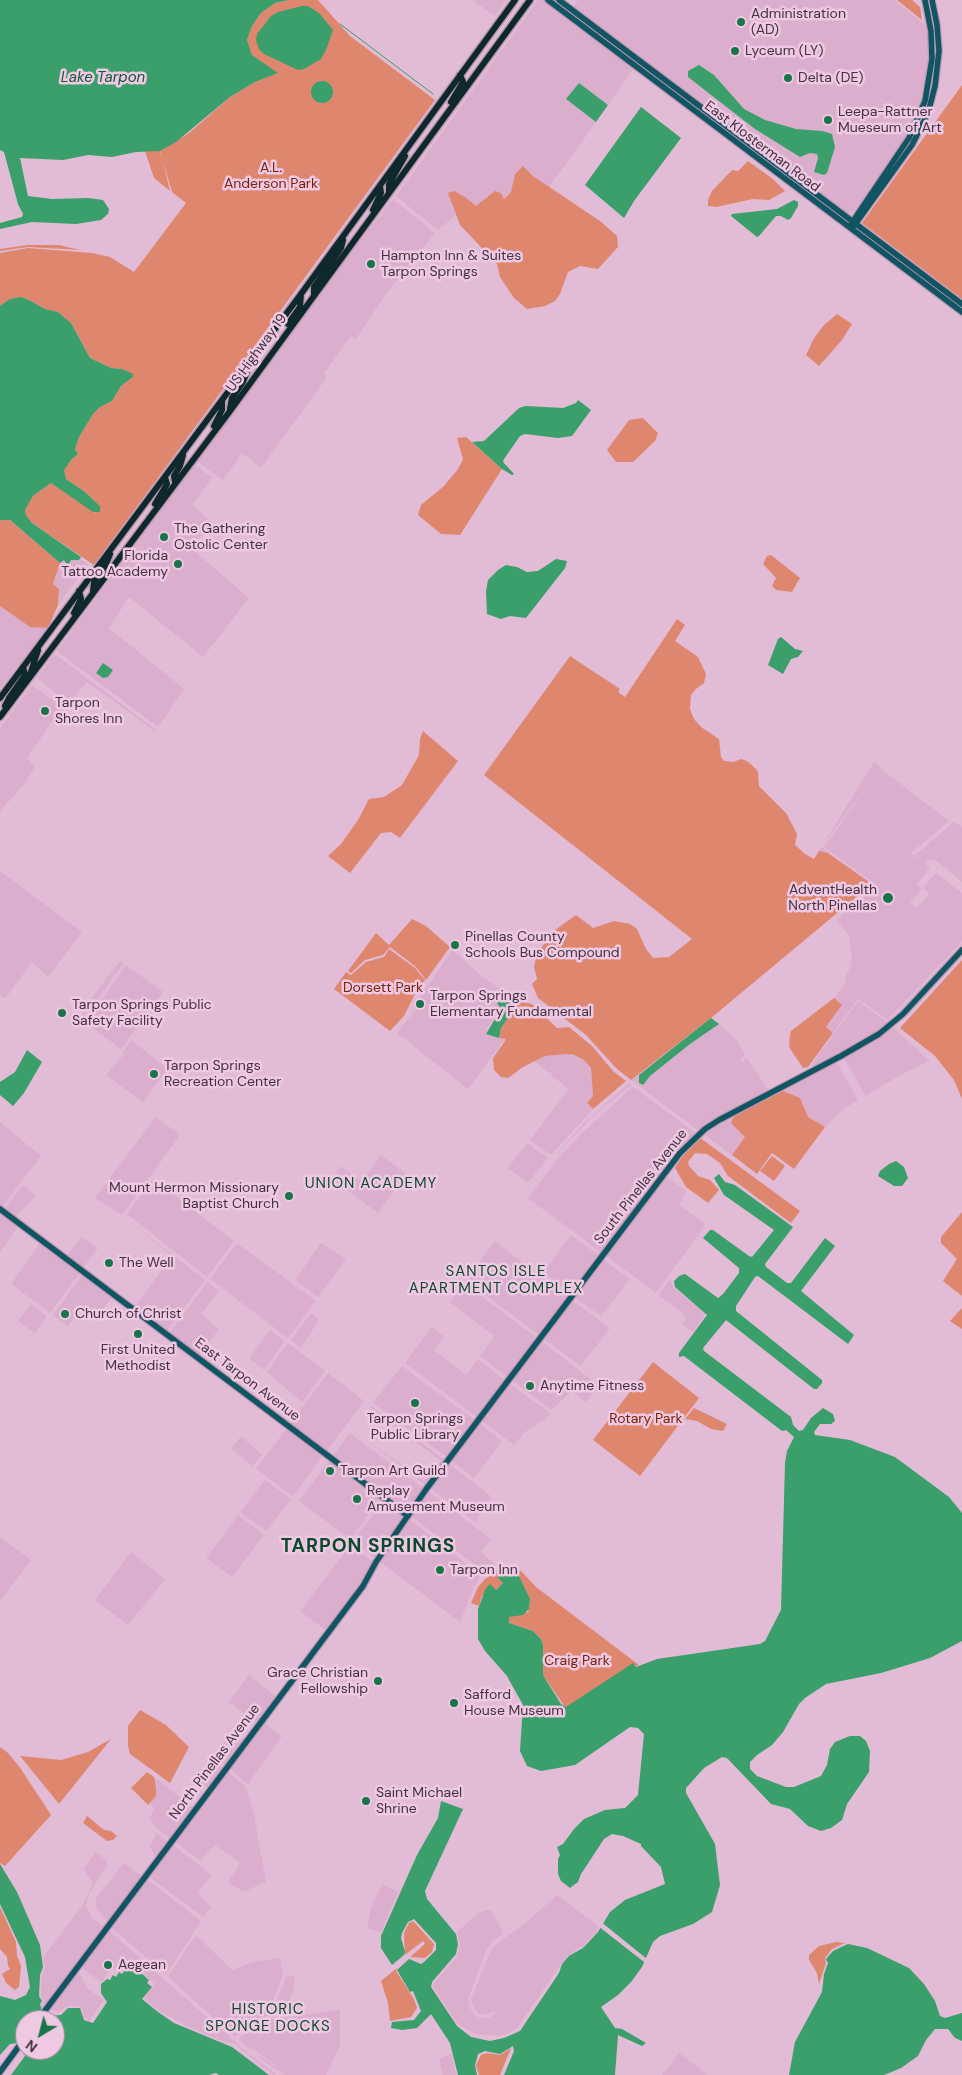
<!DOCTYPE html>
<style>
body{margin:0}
#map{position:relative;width:962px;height:2075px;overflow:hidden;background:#e2bbd6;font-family:"DM Sans",sans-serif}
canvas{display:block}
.north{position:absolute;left:15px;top:2010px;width:50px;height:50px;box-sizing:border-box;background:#efc8e3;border:1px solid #aa8ca1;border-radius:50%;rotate:217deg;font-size:14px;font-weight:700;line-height:20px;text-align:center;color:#42333e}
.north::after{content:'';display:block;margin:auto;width:18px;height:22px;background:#1a7449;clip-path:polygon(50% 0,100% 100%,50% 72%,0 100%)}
</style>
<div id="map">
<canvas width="962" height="2075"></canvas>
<div class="north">N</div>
</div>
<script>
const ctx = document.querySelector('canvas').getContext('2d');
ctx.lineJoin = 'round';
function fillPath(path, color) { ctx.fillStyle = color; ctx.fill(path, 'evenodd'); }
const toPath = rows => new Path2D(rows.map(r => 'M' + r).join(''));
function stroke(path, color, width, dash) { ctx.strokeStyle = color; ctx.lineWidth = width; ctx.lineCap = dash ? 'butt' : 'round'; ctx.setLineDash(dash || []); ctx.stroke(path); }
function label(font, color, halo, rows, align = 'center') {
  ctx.font = font + ' "DM Sans",sans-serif'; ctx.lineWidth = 5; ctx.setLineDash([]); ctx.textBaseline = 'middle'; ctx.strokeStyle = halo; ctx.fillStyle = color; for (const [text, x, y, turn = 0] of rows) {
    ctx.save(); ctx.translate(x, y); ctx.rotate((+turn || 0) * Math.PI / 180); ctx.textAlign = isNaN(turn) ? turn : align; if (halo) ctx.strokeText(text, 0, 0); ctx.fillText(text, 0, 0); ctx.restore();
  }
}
fillPath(toPath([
 [472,0,507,0,495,16],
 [538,0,545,0,634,68,608,105,579,83,567,99,596,122,549,187,533,176,523,166,515,174,511,192,504,199,495,191,476,207,465,197,452,206,456,215,438,230,396,196],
 [578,0,894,0,927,26,929,41,928,70,924,94,909,132,898,150,855,210,847,214,573,7],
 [393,199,435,233,385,295,356,339,351,336,324,373,327,377,261,468,242,453,223,480,197,461,342,264],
 [195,464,212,478,192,505,211,521,192,549,249,598,203,657,129,597,109,628,184,689,158,727,57,651],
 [72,553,88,564,58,605,59,589,53,584,60,563],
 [0,606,30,627,48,628,0,689],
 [55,654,156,730,155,731,87,682,69,703,37,678],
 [32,685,62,707,27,758,35,767,22,787,0,811,0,728],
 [874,762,881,767,822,846,828,853,819,851],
 [880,768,949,821,911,853,930,868,917,884,922,889,910,903,917,908,929,894,923,888,936,873,962,893,962,941,888,1020,858,999,833,1033,826,1028,842,1005,834,998,845,983,846,975,850,968,852,959,849,935,836,920,877,886,824,847],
 [954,822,962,827,962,882,934,859,931,861,928,859,926,862,927,865,915,855],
 [0,871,82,932,48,977,32,962,5,999,0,995],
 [452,950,483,977,514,999,511,1004,502,998,501,1009,487,1028,486,1034,499,1038,496,1041,500,1038,504,1040,468,1089,397,1033,424,999,421,1000,406,1019],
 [120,961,124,963,84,1017,85,1027,79,1023,86,1005],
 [126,965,163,992,121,1049,90,1026,87,1021],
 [858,1001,889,1024,878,1033,814,1068,812,1064],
 [719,1024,737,1040,745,1056,740,1059,742,1062,747,1058,769,1091,710,1123,699,1131,631,1080,639,1075,638,1078,645,1082,650,1076,690,1044],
 [892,1026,929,1061,902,1074,866,1096,843,1057],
 [131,1040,168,1069,170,1066,143,1102,106,1075,124,1054,122,1053],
 [567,1054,584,1060,591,1068,593,1097,587,1103,593,1109,551,1155,530,1140,569,1089,551,1075,552,1073,548,1072,534,1061,545,1056],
 [836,1061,858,1100,841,1111,825,1127,808,1117,800,1098,783,1091,781,1089],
 [629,1083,631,1085,592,1117,553,1157,583,1124],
 [633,1087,697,1134,602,1253,528,1198,556,1161,583,1132],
 [771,1094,772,1096,735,1115,732,1123,745,1137,732,1155,702,1133,706,1130],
 [156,1117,180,1135,122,1215,95,1198],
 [0,1122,41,1156,1,1208,0,1207],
 [527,1143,548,1158,528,1183,508,1168],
 [381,1155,406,1174,378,1213,332,1179,341,1166,361,1182],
 [665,1176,686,1191,679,1205,705,1223,703,1228,656,1293,605,1255],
 [153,1179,234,1241,207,1277,127,1214],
 [23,1185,36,1195,15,1218,4,1210],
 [2,1213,18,1226,0,1252,0,1216],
 [129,1221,205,1280,166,1332,134,1308,172,1256],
 [571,1235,600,1256,571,1294,543,1273],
 [82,1237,98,1248,82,1269,66,1256],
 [495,1241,569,1298,540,1336,466,1280],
 [40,1243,80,1272,50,1313,11,1284],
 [237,1243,316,1301,288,1338,210,1279],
 [321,1243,346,1259,318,1297,295,1280],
 [688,1255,670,1279,674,1288,705,1314,693,1332,682,1324,686,1319,682,1313,658,1295],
 [603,1259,633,1282,629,1280,601,1316,574,1297],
 [82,1275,113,1296,97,1317,81,1306,68,1327,53,1315],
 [207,1282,219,1291,201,1314,219,1329,199,1356,169,1334],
 [464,1283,538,1339,509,1378,480,1356,494,1336,450,1302],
 [572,1300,610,1328,581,1366,600,1381,543,1338],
 [31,1304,47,1316,35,1333,18,1321],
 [311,1313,319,1320,301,1348,291,1340],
 [431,1327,444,1336,434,1350,466,1375,478,1359,506,1381,478,1418,405,1363],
 [270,1330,285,1341,264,1370,249,1358],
 [541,1341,598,1385,586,1402,571,1391,552,1410,511,1380],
 [288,1343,325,1371,301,1404,302,1402,267,1372],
 [402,1366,476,1421,448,1458,373,1403],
 [328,1373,364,1401,326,1452,289,1425],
 [509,1383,550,1413,545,1419,525,1432,514,1445,481,1420],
 [371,1406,446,1461,427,1486,353,1430,424,1481,441,1461,370,1407],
 [479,1423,502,1441,474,1478,451,1460],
 [287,1428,323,1455,293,1496,256,1469],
 [350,1433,425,1489,407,1513,332,1457],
 [241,1436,262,1455,253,1466,231,1449],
 [330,1460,381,1498,350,1539,299,1501],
 [448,1463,492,1497,475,1522,430,1488],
 [265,1480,291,1499,266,1531,240,1512],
 [428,1491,491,1539,481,1552,495,1564,493,1566,484,1572,410,1515],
 [384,1500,405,1516,376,1559,353,1541],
 [238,1515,264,1535,232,1577,206,1558],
 [408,1518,481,1575,474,1587,460,1622,379,1561],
 [0,1537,31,1560,0,1601],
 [351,1544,374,1563,369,1574,327,1631,300,1611],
 [131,1552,165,1579,128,1625,95,1600],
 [249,1675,276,1697,258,1724,229,1702],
 [227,1705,255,1727,226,1765,214,1756,231,1734,241,1741,254,1726],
 [263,1722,282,1736,248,1784,229,1768],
 [212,1760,224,1769,196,1804,208,1788,196,1781],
 [227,1771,244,1785,248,1794,254,1815,266,1882,245,1891,239,1889,228,1882,240,1863,215,1845,200,1861,174,1841],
 [154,1777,194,1808,171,1839,157,1829,150,1819,154,1808,150,1803,156,1796],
 [156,1833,168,1842,156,1858,150,1847],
 [171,1844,212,1875,198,1893,211,1907,203,1917,148,1876],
 [96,1852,106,1860,107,1866,88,1895,86,1906,92,1918,105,1927,45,2007,42,2005,43,2000,41,1996,42,1975,45,1967,43,1958,82,1906,93,1883,83,1869],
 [124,1863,143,1877,108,1923,96,1907,96,1898],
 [146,1879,201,1921,166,1975,110,1926],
 [382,1884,398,1892,381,1932,367,1928,371,1908],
 [557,1895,599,1927,597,1931,582,1947,579,1947,563,1961,518,2027,509,2033,500,2036,488,2035,475,2034,458,2024,433,1987,434,1983,458,1955,460,1944,457,1932,477,1914,486,1910,490,1910,502,1930,503,1934,492,1942,486,1951,468,1999,470,2008,475,2016,481,2018,489,2018,496,2013,494,2011,488,2014,479,2014,475,2010,471,1999,492,1948,530,1919],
 [107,1929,248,2053,277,2075,273,2075,235,2044,218,2040,187,2026,159,2011,144,1998,155,1984,134,1965,128,1964,118,1971,112,1968,101,1982,81,1967,77,1972,82,1977,87,1988,104,2000,89,2021,84,2017,81,2006,67,2006,59,2012,48,2009],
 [196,1935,232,1970,253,1962,280,1958,283,1975,267,2016,235,2037,168,1977],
 [294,1976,294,1988,287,2011,316,2010,271,2015,286,1977],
 [335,2010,340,2011,340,2045,326,2075,285,2075,268,2064,238,2039,254,2028,261,2034,251,2050,276,2067,277,2066,252,2048,263,2033,255,2027,266,2020],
 [451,2053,456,2075,443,2075,439,2060],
 [679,2053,708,2075,662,2075]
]), '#dbaece');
fillPath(toPath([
 [289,0,318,0,350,36,435,100,94,565,32,523,26,515,25,510,33,496,51,483,96,513,100,506,85,492,66,479,63,470,71,460,78,454,75,449,79,437,93,414,100,407,112,401,121,386,133,377,122,369,111,368,90,358,71,323,58,312,45,309,31,301,21,297,0,306,0,253,28,248,92,253,110,257,134,272,186,203,172,192,160,151,189,133,230,97,255,82,277,73,252,55,247,40,252,26,261,13,275,3],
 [897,0,912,0,920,7,922,20],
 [962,85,962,299,862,223],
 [144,148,160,149,170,191,154,178],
 [748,161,773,179,785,191,769,200,753,199,716,207,708,206,708,200,712,191,732,170,738,171],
 [523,166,533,176,600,221,617,236,618,247,598,269,580,266,568,272,560,294,555,301,545,306,527,309,514,298,500,277,497,264,460,225,448,193,454,191,465,197,476,206,495,191,501,193,504,199,511,192,515,174],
 [28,245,59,245,80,250,28,247,0,251,0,249],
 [837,314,852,324,842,340,819,366,806,355,813,340,823,326],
 [643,418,658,433,655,441,633,462,616,462,607,450,629,420],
 [466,437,502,469,460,535,441,534,418,515,421,505,444,486,458,469,463,459,457,438],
 [0,516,5,516,60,563,53,584,59,589,58,605,48,628,30,627,0,606],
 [771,555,800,578,792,592,776,590,772,586,776,578,763,564,767,556],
 [677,619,685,625,675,641,698,657,706,674,704,683,696,689,691,695,690,709,694,719,701,727,719,739,721,757,724,761,733,762,741,759,747,761,755,768,758,772,759,786,786,813,797,834,795,845,805,854,814,859,819,851,828,853,872,884,711,1018,631,1080,616,1068,586,1035,538,998,532,984,537,979,534,967,537,953,555,930,576,915,593,928,614,921,630,924,637,929,646,949,653,958,669,957,692,939,484,775,570,656,620,689,618,692,625,697],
 [423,731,458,761,400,838,391,832,381,833,350,873,328,856,341,844,358,820,369,799,384,797,402,785,419,755,420,739],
 [412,919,426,926,450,947,426,980,416,967,390,947,383,955,365,960,351,973,348,971,376,933,389,945],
 [389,949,415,968,425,980,414,996,404,1016,390,1031,334,989,346,972,351,975,366,962,384,957],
 [962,960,962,1099,954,1080,935,1056,900,1028],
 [834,998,842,1005,826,1027,833,1033,808,1067,803,1068,789,1047,790,1035,791,1031],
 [513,1000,532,1004,557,1028,569,1027,592,1046,613,1071,626,1081,593,1109,587,1103,593,1096,591,1068,584,1060,574,1055,567,1054,545,1056,523,1067,508,1078,501,1077,494,1070,493,1058,505,1041,505,1039,499,1038,501,1028,510,1015,516,1013,518,1008,511,1004],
 [783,1091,800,1098,808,1117,825,1127,794,1169,772,1153,757,1174,732,1155,745,1137,731,1123,735,1114],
 [699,1137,800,1211,791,1223,728,1176,720,1163,707,1154,695,1153,688,1162,689,1166,698,1176,710,1180,719,1190,708,1203,686,1187,675,1168,686,1150],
 [772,1156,785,1166,774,1181,760,1171],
 [962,1212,962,1296,943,1281,957,1259,941,1243,941,1237],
 [962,1308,962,1329,950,1321],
 [653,1362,699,1398,640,1476,593,1440],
 [694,1408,727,1424,723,1431,711,1429,697,1421,685,1419],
 [505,1568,521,1571,536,1587,639,1665,628,1668,571,1706,565,1707,543,1675,543,1646,541,1639,533,1631,509,1623,509,1617,528,1612,530,1602,519,1576,507,1573,497,1577,503,1583,496,1590,482,1596,479,1606,471,1603,478,1587,485,1579,498,1569],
 [140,1710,166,1725,189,1747,170,1783,130,1754,128,1746,128,1726],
 [111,1739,59,1804,20,1756,61,1760,88,1752],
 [0,1747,8,1753,21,1769,51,1815,5,1866,0,1863],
 [147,1772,154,1777,156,1788,156,1796,148,1805,131,1788],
 [87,1816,104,1830,111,1831,117,1836,113,1840,107,1841,83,1823],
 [0,1907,16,1942,17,1956,21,1966,19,1987,15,1990,6,1983,2,1974,10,1969,8,1966,7,1957,0,1949],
 [413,1921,434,1944,432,1952,425,1958,410,1957,425,1944,423,1941,405,1955,404,1933,409,1923],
 [836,1942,845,1943,832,1949,825,1958,826,1963,819,1984,817,1973,809,1960,809,1955,819,1946],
 [397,1968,396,1971,414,1999,417,2008,411,2017,390,2021,388,2003,381,1981],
 [511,2048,500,2075,479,2075,476,2065,481,2055,487,2053,500,2055]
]), '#df876e');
fillPath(toPath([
 [0,0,289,0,275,3,261,13,252,26,247,40,252,55,278,73,255,82,230,97,176,142,160,151,136,152,112,157,88,155,63,160,20,158,28,196,52,199,88,198,103,200,109,209,108,214,101,220,76,224,32,222,0,229,0,223,22,217,23,214,18,204,4,152,0,150],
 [302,6,308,6,319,13,333,30,326,50,321,59,304,69,298,70,264,54,259,49,256,40,257,34,271,16,278,12],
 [699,65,714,75,744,109,765,120,796,129,822,131,832,134,835,147,827,173,824,175,814,172,818,158,817,154,810,153,800,157,755,129,688,77,688,71],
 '311 92a11 11 0 1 1 22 0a11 11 0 1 1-22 0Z',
 [579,83,608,105,596,122,566,99],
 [641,107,681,138,634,201,624,218,585,185],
 [794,200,798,202,798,206,791,218,788,220,781,216,776,216,759,236,757,237,731,216,732,214,777,209],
 [21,297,31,301,45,309,58,312,71,323,90,358,111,368,122,369,133,374,133,377,121,386,112,401,100,407,93,414,79,437,75,449,78,454,71,460,64,470,66,479,85,492,100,506,100,512,93,512,51,483,33,496,25,510,26,515,32,523,81,557,79,560,71,560,68,566,64,560,60,563,10,520,0,520,0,306,10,299],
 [578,400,591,410,572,436,558,438,525,434,520,436,504,459,503,462,514,474,512,475,502,469,472,442,484,441,519,408,526,406,563,408,576,403],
 [556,559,567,561,565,568,526,618,510,616,501,619,487,614,486,592,488,580,498,570,506,565,517,567,527,572,538,571],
 [781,637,795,649,803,651,798,657,791,659,783,674,768,665,778,639],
 [103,663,113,670,108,677,103,678,96,673],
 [502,998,518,1008,517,1013,510,1015,501,1028,499,1038,486,1034,501,1009,497,1003],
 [711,1018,719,1024,690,1044,650,1076,643,1085,639,1083,639,1075],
 [27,1050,42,1062,24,1093,13,1106,0,1095,0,1082,15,1072],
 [896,1161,904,1167,908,1178,902,1186,894,1186,878,1176,880,1171,889,1164],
 [719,1174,725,1182,735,1185,793,1227,765,1264,766,1267,787,1283,791,1283,825,1238,835,1246,801,1291,854,1335,848,1344,758,1276,755,1277,736,1306,736,1311,822,1380,822,1383,817,1389,814,1389,726,1320,703,1348,704,1351,791,1417,793,1425,799,1431,803,1430,811,1418,823,1408,833,1414,835,1421,831,1424,820,1424,814,1432,815,1435,850,1440,895,1457,949,1497,962,1513,962,1641,930,1658,881,1673,826,1684,805,1698,799,1704,783,1732,772,1745,757,1755,750,1762,750,1769,757,1776,786,1787,794,1787,821,1776,827,1765,830,1749,835,1742,850,1736,860,1736,866,1741,870,1751,869,1772,847,1804,842,1820,831,1828,821,1831,808,1826,790,1809,771,1804,727,1758,722,1757,704,1768,686,1788,686,1793,715,1844,720,1885,712,1912,693,1924,660,1936,653,1942,642,1967,631,1982,618,1995,601,2007,615,2028,622,2029,646,2043,642,2046,618,2035,615,2075,504,2075,514,2051,513,2046,500,2054,485,2051,478,2054,475,2065,477,2075,458,2075,450,2043,431,2014,417,2028,402,2030,391,2028,392,2022,414,2020,421,2011,413,1991,410,1992,397,1970,409,1959,421,1964,424,1962,436,1950,436,1943,414,1919,408,1922,402,1933,401,1938,405,1952,404,1955,392,1965,381,1948,381,1936,417,1855,438,1818,441,1801,463,1809,425,1891,427,1899,456,1934,458,1944,456,1954,432,1982,431,1987,457,2026,471,2037,490,2041,504,2038,520,2031,559,1973,562,1964,569,1956,583,1948,598,1932,610,1912,625,1900,665,1884,661,1867,641,1846,641,1844,623,1836,612,1834,604,1839,581,1874,578,1882,570,1888,561,1881,558,1874,558,1859,560,1855,557,1847,563,1844,574,1829,584,1819,605,1810,625,1808,638,1795,644,1734,638,1728,630,1727,575,1765,541,1771,527,1766,520,1751,523,1705,507,1676,485,1651,478,1639,478,1609,486,1588,490,1584,496,1590,503,1583,497,1577,502,1575,509,1573,519,1576,530,1599,529,1609,523,1615,509,1617,509,1623,533,1631,541,1639,543,1645,543,1675,561,1704,566,1707,633,1663,636,1667,657,1659,760,1644,765,1641,781,1610,785,1463,787,1451,794,1437,786,1430,782,1431,684,1356,679,1357,679,1353,707,1315,675,1287,674,1281,679,1276,685,1274,718,1298,723,1294,739,1273,739,1268,703,1238,710,1230,713,1230,749,1256,752,1257,774,1230,724,1195,714,1178],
 [0,1864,17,1892,40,1945,43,1967,40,1975,39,1996,42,2001,40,2004,42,2010,50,2016,61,2015,68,2008,80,2008,84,2020,93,2023,107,2002,101,1993,101,1984,107,1979,110,1980,113,1975,116,1977,119,1972,122,1974,128,1966,133,1966,149,1980,147,1983,152,1987,142,1999,158,2012,174,2023,232,2047,269,2075,219,2075,216,2073,209,2075,11,2075,25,2056,24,2048,17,2043,10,2044,0,2055,0,1996,15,2000,26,1995,30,1987,25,1957,0,1904],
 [25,2020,55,2020,55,2050,25,2050],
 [848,1944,867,1948,909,1968,924,1984,935,2001,940,2016,945,2018,962,2013,962,2041,955,2038,948,2029,935,2029,926,2040,918,2056,901,2068,884,2075,789,2075,795,2042,822,1992,824,1974,828,1963,826,1959,833,1951]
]), '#3a9f6a');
fillPath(toPath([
 [600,1921,647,1959,644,1962,598,1926]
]), '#e2bbd6');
stroke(toPath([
 [340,24,433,94]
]), '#3a9f6a', 1);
const secondary = toPath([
 [548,0,962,312],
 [559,0,962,304],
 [851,224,909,138,925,101,932,59,931,31,925,0],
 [854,226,912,145,928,113,935,86,939,51,937,25,932,0],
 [0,1209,408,1516],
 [38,2020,363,1586,376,1562,427,1488,680,1153,705,1129,719,1120,841,1056,879,1034,903,1014,962,950],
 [0,2072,25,2038]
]);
const trunk = toPath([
 [451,102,463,82,460,75],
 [389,193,389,184,405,156],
 [373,210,381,193,380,186],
 [314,296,314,287,341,248,343,240],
 [288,324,300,307,301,294],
 [230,409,232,398,243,382,248,369],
 [214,426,222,410,222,401],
 [175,482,174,476,180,466,183,455],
 [155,504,167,484,165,477],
 [93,592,94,582,105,566,110,554],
 [74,613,81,599,79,591],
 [30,675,38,650],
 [0,698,301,294,515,0],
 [5,706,9,698,23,678,25,674,23,667],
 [0,717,230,411,530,0]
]);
stroke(secondary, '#bc9ab2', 8);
stroke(trunk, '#bc9ab2', 9);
stroke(secondary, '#115462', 5.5);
stroke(trunk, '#0e282e', 6);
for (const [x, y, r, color] of [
 [741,22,5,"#1a7449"],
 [735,51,5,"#1a7449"],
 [788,78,5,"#1a7449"],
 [828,120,5,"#1a7449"],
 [371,264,5,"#1a7449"],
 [164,537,5,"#1a7449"],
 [178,564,5,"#1a7449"],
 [45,711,5,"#1a7449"],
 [888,898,6,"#1a7449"],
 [455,945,5,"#1a7449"],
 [420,1004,5,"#1a7449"],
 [62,1013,5,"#1a7449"],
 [154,1074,5,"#1a7449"],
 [289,1196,5,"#1a7449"],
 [109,1263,5,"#1a7449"],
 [65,1314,5,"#1a7449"],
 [138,1334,5,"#1a7449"],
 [530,1386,5,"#1a7449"],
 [415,1403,5,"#1a7449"],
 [330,1471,5,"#1a7449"],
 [357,1499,5,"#1a7449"],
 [440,1570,5,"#1a7449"],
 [378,1681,5,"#1a7449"],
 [454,1703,5,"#1a7449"],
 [366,1801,5,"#1a7449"],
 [108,1965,5,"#1a7449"]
]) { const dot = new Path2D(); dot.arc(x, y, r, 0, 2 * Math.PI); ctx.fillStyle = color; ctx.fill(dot); stroke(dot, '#efc8e3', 2); }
label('14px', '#42333e', '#efc8e3', [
 ["Administration",751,14],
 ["(AD)",751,30],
 ["Lyceum (LY)",745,51],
 ["Delta (DE)",798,78],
 ["Leepa-Rattner",838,112],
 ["Mueseum of Art",838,128],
 ["Hampton Inn & Suites",381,256],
 ["Tarpon Springs",381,272],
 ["The Gathering",174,529],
 ["Ostolic Center",174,545],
 ["Florida",168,556,"right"],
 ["Tattoo Academy",168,572,"right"],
 ["Tarpon",55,703],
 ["Shores Inn",55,719],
 ["AdventHealth",877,890,"right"],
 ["North Pinellas",877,906,"right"],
 ["Pinellas County",465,937],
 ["Schools Bus Compound",465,953],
 ["Tarpon Springs",430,996],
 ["Elementary Fundamental",430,1012],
 ["Tarpon Springs Public",72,1005],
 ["Safety Facility",72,1021],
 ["Tarpon Springs",164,1066],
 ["Recreation Center",164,1082],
 ["Mount Hermon Missionary",279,1188,"right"],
 ["Baptist Church",279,1204,"right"],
 ["The Well",119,1263],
 ["Church of Christ",75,1314],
 ["First United",138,1350,"center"],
 ["Methodist",138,1366,"center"],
 ["Anytime Fitness",540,1386],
 ["Tarpon Springs",415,1419,"center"],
 ["Public Library",415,1435,"center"],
 ["Tarpon Art Guild",340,1471],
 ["Replay",367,1491],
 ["Amusement Museum",367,1507],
 ["Tarpon Inn",450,1570],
 ["Grace Christian",368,1673,"right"],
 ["Fellowship",368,1689,"right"],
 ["Safford",464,1695],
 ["House Museum",464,1711],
 ["Saint Michael",376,1793],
 ["Shrine",376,1809],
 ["Aegean",118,1965]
], 'left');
label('14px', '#42333e', '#efc8e3', [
 ["East Klosterman Road",762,147,37],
 ["US Highway 19",257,353,-54],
 ["South Pinellas Avenue",641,1187,-52],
 ["East Tarpon Avenue",247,1380,37],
 ["North Pinellas Avenue",215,1762,-53]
]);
label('14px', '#782307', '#efc8e3', [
 ["A.L.",271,168],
 ["Anderson Park",271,184],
 ["Dorsett Park",383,988],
 ["Rotary Park",646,1419],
 ["Craig Park",577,1661]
]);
label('italic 15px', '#0f5a37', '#efc8e3', [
 ["Lake Tarpon",103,78]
]);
ctx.letterSpacing = '1px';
label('15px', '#0b4a2c', '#efc8e3', [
 ["UNION ACADEMY",371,1184],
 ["SANTOS ISLE",496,1272],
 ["APARTMENT COMPLEX",496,1289],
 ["HISTORIC",268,2010],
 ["SPONGE DOCKS",268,2027]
]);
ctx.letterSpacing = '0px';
ctx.letterSpacing = '1px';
label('bold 19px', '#0b4a2c', '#efc8e3', [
 ["TARPON SPRINGS",368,1547]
]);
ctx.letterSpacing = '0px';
</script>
